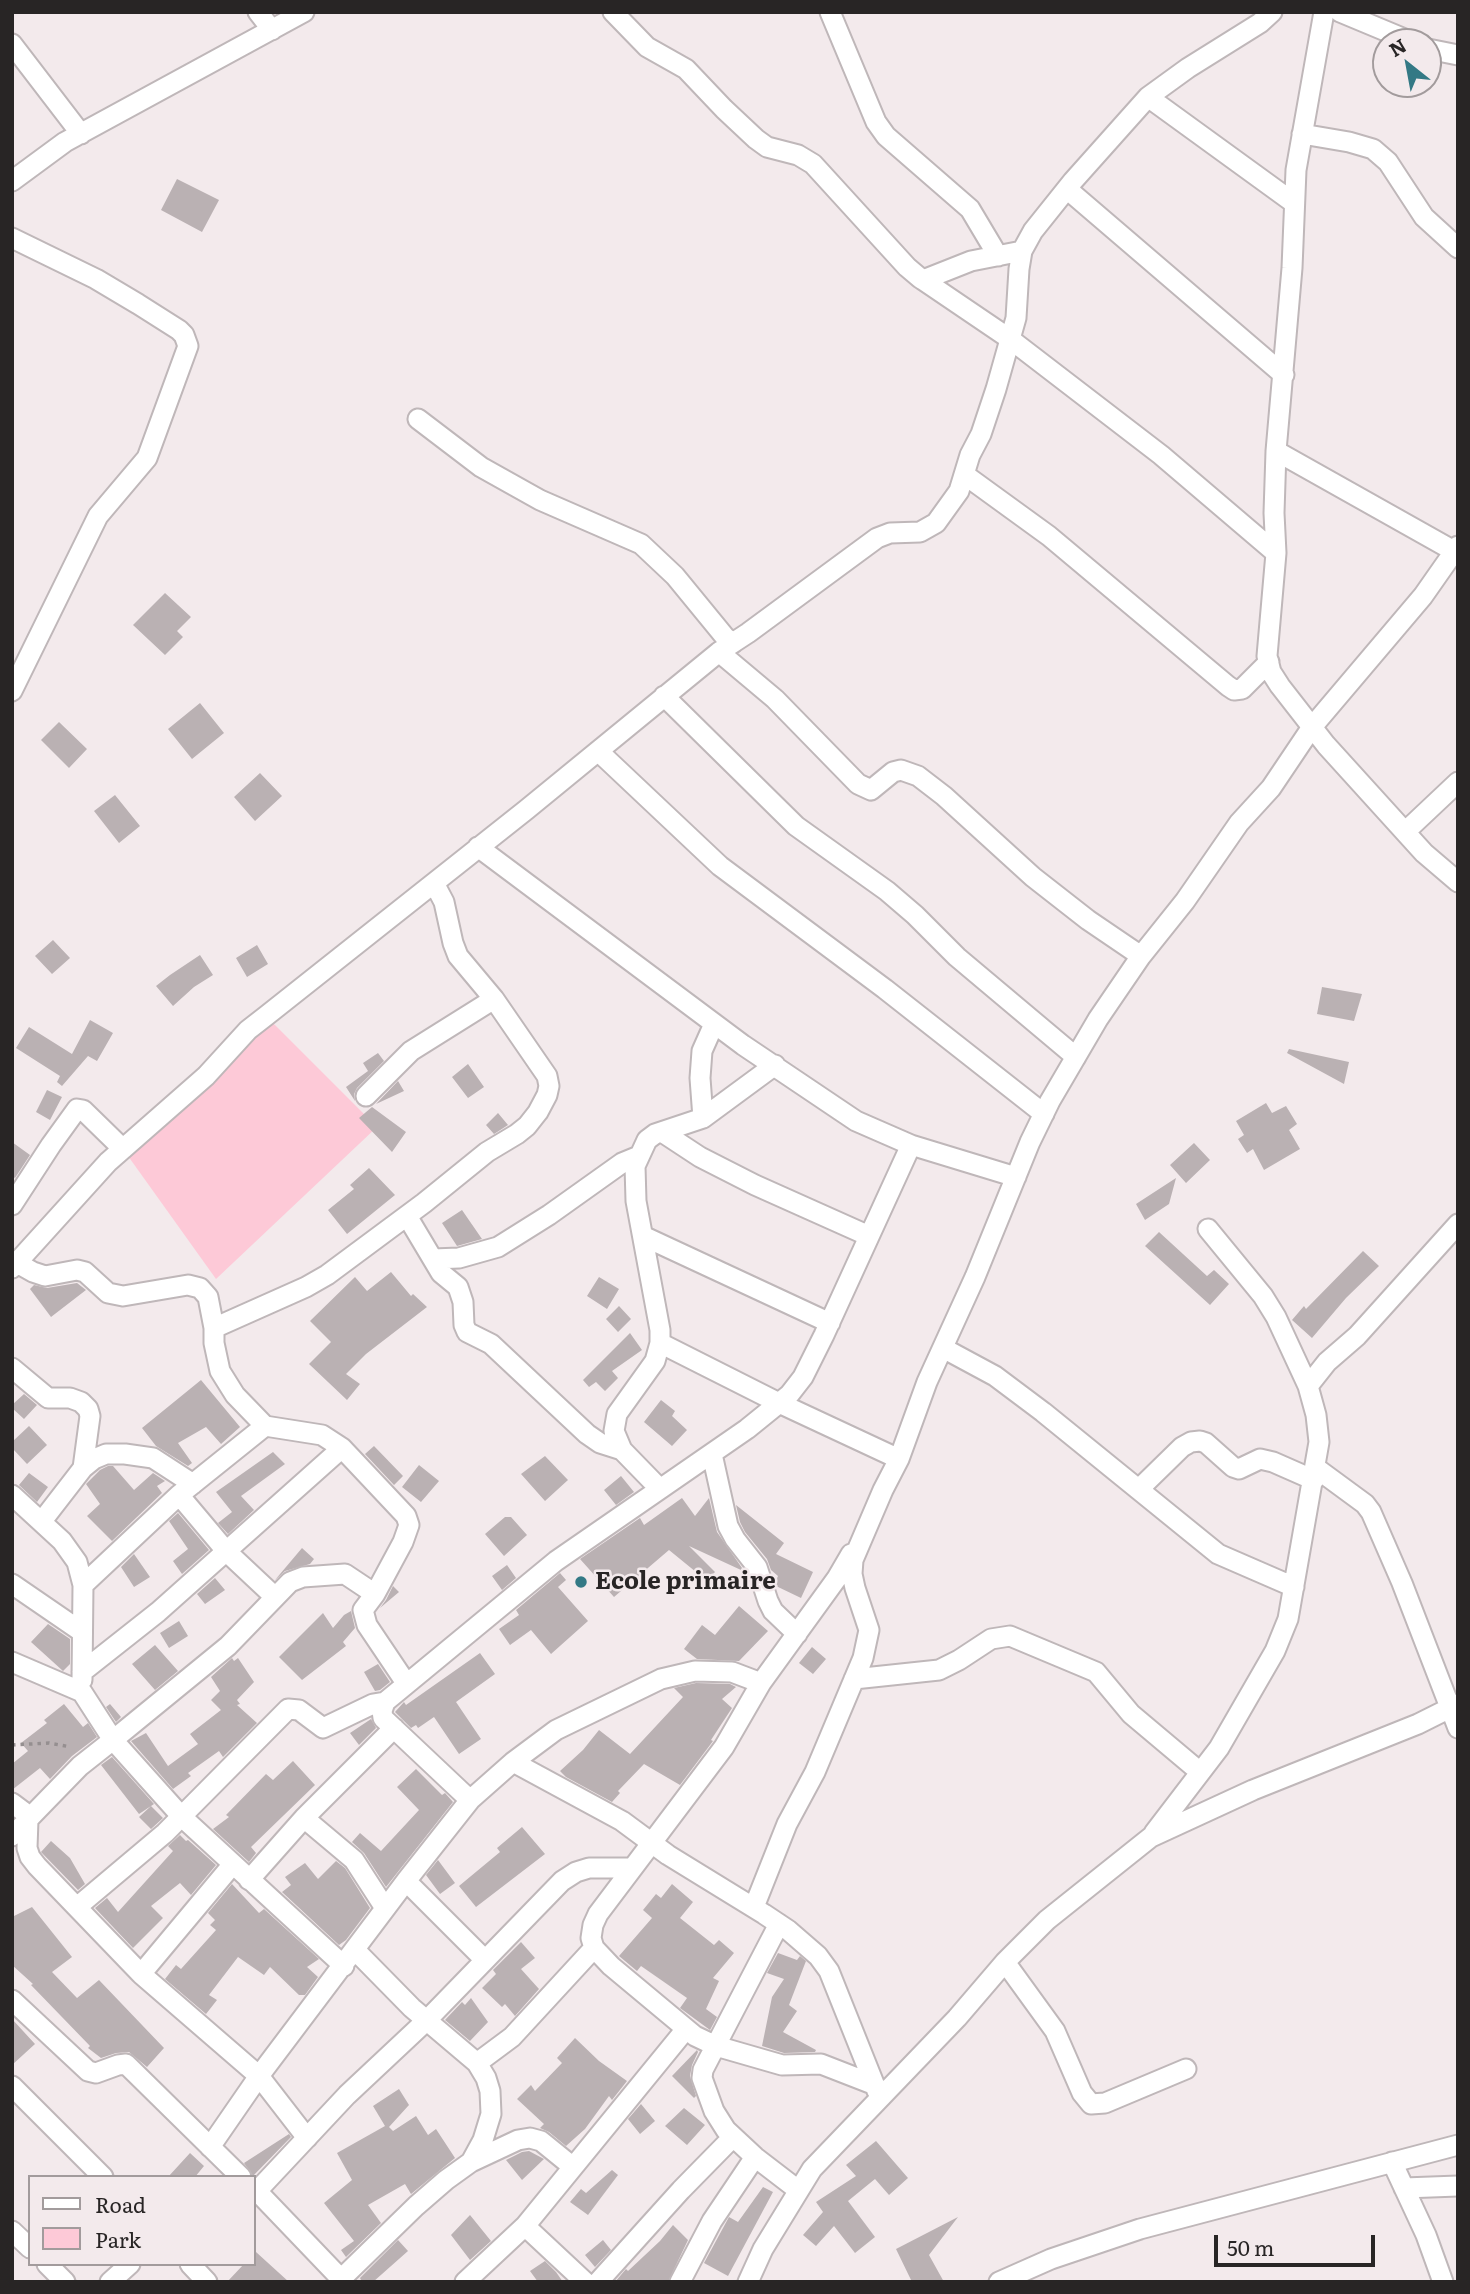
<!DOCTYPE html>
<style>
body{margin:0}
#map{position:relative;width:1470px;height:2294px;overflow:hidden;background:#f3eaec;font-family:Literata,serif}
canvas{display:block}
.frame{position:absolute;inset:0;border:14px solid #282525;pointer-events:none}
.legend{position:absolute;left:28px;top:2175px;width:228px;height:91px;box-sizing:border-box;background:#f3eaec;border:2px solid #a29b9c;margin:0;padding:9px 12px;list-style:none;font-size:21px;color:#282525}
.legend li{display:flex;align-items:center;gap:14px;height:35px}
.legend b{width:35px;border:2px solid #a29b9c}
.north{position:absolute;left:1372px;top:28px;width:70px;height:70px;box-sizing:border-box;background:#f3eaec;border:2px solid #a29b9c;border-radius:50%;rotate:329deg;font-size:19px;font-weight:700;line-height:28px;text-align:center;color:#282525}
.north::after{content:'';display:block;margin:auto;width:24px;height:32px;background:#337985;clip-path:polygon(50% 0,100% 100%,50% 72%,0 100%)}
.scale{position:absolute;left:1214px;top:2235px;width:161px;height:32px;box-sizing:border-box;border:4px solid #282525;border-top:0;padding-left:9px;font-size:21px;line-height:24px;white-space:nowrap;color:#282525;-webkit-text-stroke:5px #f3eaec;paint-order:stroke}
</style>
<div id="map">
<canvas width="1470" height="2294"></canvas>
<div class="frame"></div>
<ul class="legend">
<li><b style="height:9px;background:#fff"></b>Road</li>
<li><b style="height:19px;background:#fdc9d7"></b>Park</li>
</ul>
<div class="north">N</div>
<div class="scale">50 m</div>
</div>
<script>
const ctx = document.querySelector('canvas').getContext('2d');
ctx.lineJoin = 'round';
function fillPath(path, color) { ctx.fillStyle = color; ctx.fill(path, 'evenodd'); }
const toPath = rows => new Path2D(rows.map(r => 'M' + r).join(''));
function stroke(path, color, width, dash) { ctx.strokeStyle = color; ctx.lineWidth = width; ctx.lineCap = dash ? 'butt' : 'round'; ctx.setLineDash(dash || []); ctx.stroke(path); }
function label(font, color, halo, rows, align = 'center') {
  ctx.font = font + ' Literata,serif'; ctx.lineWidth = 5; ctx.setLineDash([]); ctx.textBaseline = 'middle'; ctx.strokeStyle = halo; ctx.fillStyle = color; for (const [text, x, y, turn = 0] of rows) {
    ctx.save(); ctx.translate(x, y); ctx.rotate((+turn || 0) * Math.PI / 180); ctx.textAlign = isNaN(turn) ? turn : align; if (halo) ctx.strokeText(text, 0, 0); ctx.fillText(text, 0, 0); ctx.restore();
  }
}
fillPath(toPath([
 [266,1016,377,1127,216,1279,123,1149]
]), '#fdc9d7');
fillPath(toPath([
 [177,179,219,200,202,232,161,210],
 [165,593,191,617,177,631,183,637,165,655,133,625],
 [200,703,224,733,192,759,168,729],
 [59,722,87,749,69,768,41,740],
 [260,773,282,796,255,821,234,797],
 [115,795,140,826,119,843,94,811],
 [53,940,70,958,52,974,35,956],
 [257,945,268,964,247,977,236,958],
 [200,955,213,975,194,987,173,1006,156,986,170,975],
 [1322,987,1362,994,1354,1021,1317,1014],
 [90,1020,113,1033,97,1061,88,1056,62,1086,57,1082,60,1076,16,1048,29,1027,72,1054],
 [1289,1049,1349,1062,1344,1084,1287,1053],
 [378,1053,384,1061,357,1088,354,1094,355,1101,346,1087,368,1071,363,1063],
 [468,1064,484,1087,468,1098,452,1077],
 [398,1081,404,1091,376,1104],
 [47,1090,62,1097,50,1120,36,1112],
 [1266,1103,1272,1113,1286,1106,1297,1124,1289,1130,1300,1149,1264,1170,1253,1149,1247,1153,1238,1139,1244,1135,1236,1121],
 [372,1107,406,1132,392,1152,359,1118],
 [498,1113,508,1125,494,1134,486,1125],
 [12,1142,30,1155,15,1178,12,1176],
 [1194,1143,1210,1160,1186,1183,1170,1165],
 [369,1168,395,1195,347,1234,328,1210,354,1189,350,1185],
 [1176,1178,1169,1204,1145,1220,1136,1204],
 [462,1210,482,1239,457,1246,442,1223],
 [1159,1232,1207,1276,1214,1270,1229,1284,1210,1305,1145,1246],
 [1363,1251,1379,1266,1346,1298,1312,1338,1292,1320,1304,1306,1306,1309],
 [391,1272,411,1296,413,1294,427,1307,366,1354,346,1374,360,1384,347,1400,309,1364,331,1342,310,1321,355,1277,367,1291],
 [599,1277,619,1289,607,1309,587,1296],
 [77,1283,86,1290,51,1317,30,1289,34,1285,47,1288],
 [619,1306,631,1319,618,1332,606,1319],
 [630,1333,642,1350,612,1371,618,1378,605,1391,596,1382,589,1387,583,1380],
 [201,1380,240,1427,221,1444,206,1427,178,1443,192,1463,188,1466,156,1446,142,1428],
 [24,1394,37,1405,24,1419,12,1408,12,1405],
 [661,1400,675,1411,672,1416,687,1430,672,1446,644,1422],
 [29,1426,47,1445,27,1464,12,1448,12,1442],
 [374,1446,403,1476,394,1485,365,1454],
 [273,1452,285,1464,241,1496,254,1510,228,1534,218,1523,232,1512,216,1492],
 [545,1456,568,1480,545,1501,521,1474],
 [419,1465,439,1481,421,1502,402,1487],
 [108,1466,113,1466,134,1490,153,1473,165,1481,157,1486,162,1493,112,1541,87,1516,100,1504,86,1484,100,1470],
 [29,1473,48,1487,37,1502,19,1485],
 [621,1476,634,1492,616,1505,604,1490],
 [682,1498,695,1516,709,1498,717,1532,742,1568,741,1570,689,1546,715,1572,707,1581,669,1550,614,1597,580,1559,640,1518,644,1525],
 [736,1505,784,1543,776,1554,813,1572,801,1598,776,1586,775,1583,778,1576,771,1570,767,1559,745,1532,740,1522],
 [178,1513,209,1550,182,1574,173,1561,188,1549,169,1521],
 [505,1517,511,1517,527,1535,504,1556,485,1534],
 [302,1548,314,1559,310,1564,285,1571,275,1580],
 [134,1554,150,1577,134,1587,121,1567],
 [507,1565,516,1578,502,1590,492,1576],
 [560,1573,566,1580,558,1587,588,1621,551,1654,531,1630,510,1645,499,1629,519,1615,516,1610],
 [215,1578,225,1590,205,1604,197,1594],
 [393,1586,399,1592,380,1608,386,1600],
 [739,1606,768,1631,739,1661,697,1659,684,1649,702,1625,715,1635],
 [351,1611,355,1628,343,1642,346,1646,302,1680,279,1657,323,1613,333,1628,344,1615],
 [179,1621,188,1636,169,1648,160,1633],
 [48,1624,70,1639,70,1664,63,1671,31,1642],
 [155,1645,178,1671,155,1690,132,1664],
 [812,1647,826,1659,813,1674,799,1663],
 [480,1653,495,1674,456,1702,481,1739,459,1754,434,1717,418,1728,416,1725,411,1728,395,1712,404,1702,406,1705],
 [232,1658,234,1661,238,1658,254,1682,237,1700,240,1704,237,1705,257,1723,223,1757,219,1751,188,1773,191,1776,173,1789,131,1741,146,1733,168,1766,198,1744,190,1734,221,1710,211,1700,220,1691,211,1677],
 [378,1664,390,1682,380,1690,375,1691,364,1672],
 [696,1683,730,1684,736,1687,722,1699,732,1708,711,1740,713,1741,680,1785,644,1764,618,1791,620,1793,612,1802,566,1777,560,1771,583,1750,599,1730,630,1754,683,1697,674,1688],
 [64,1704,83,1727,88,1723,97,1737,72,1756,50,1779,40,1768,12,1790,12,1764,28,1751,21,1743,47,1723,44,1720],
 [110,1704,121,1717,116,1722,106,1707],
 [371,1719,376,1728,359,1745,350,1733],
 [112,1757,154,1804,139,1814,101,1765],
 [293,1761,315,1785,251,1847,256,1853,249,1862,213,1829,229,1817,226,1815,266,1774,273,1780],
 [416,1769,442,1795,445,1793,453,1802,386,1887,364,1853,352,1842,360,1833,381,1851,419,1810,397,1787],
 [151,1806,163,1818,151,1829,139,1817],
 [522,1827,545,1854,476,1907,459,1886,500,1852,497,1848],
 [180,1835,186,1841,188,1840,216,1865,191,1895,180,1883,151,1906,163,1918,133,1948,95,1908,107,1898,118,1912,173,1851,168,1846],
 [51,1841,70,1858,85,1884,78,1890,41,1852],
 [438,1860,455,1883,440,1894,426,1875],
 [336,1861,345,1868,370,1908,346,1940,339,1945,282,1892,291,1885,285,1877,305,1863,318,1879],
 [232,1884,259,1913,264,1909,319,1959,307,1967,318,1977,305,1995,299,1995,270,1967,264,1975,238,1957,209,1995,217,2000,206,2014,165,1979,176,1965,181,1969,216,1930,210,1925,215,1920,208,1913],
 [672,1884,693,1902,680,1918,714,1945,719,1940,734,1953,713,1978,719,1981,706,2009,717,2017,710,2030,680,2008,687,1998,641,1966,637,1971,619,1956,652,1918,643,1910,656,1894,661,1898],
 [32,1907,72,1957,52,1972,77,1998,99,1980,164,2048,147,2067,129,2052,116,2053,101,2058,88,2048,90,2046,31,1985,33,1984,12,1965,12,1917],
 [521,1942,535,1958,521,1969,539,1989,515,2016,505,2004,502,2007,482,1988,496,1974,493,1970],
 [778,1953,797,1960,800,1956,806,1961,789,2005,797,2011,783,2032,816,2050,815,2052,784,2053,762,2046,772,1997,784,1979,767,1973],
 [471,1998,488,2022,470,2041,445,2020,462,2002,465,2005],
 [12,2019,35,2044,12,2065],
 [575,2038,599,2061,627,2081,612,2100,609,2096,585,2129,566,2146,549,2132,540,2128,544,2124,517,2099,531,2085,535,2091,562,2063,557,2058],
 [697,2050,698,2052,692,2065,690,2076,696,2096,694,2098,672,2076],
 [399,2089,409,2105,389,2127,393,2131,416,2116,428,2135,436,2129,455,2158,411,2194,405,2184,368,2205,381,2223,346,2257,341,2250,354,2241,324,2203,352,2180,337,2153,385,2126,373,2106],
 [641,2104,655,2121,640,2134,628,2119],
 [684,2108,705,2125,687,2145,665,2126],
 [289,2134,291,2137,253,2176,244,2163],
 [876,2141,908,2178,889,2195,875,2179,848,2201,875,2237,855,2253,834,2226,816,2246,803,2235,823,2212,816,2202,856,2176,846,2165],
 [529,2151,544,2159,522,2180,506,2160,522,2152],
 [190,2153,204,2166,195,2177,168,2177],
 [612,2170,618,2175,588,2215,570,2202,581,2189,586,2193],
 [763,2187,773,2192,728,2276,704,2263,729,2217,738,2222],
 [470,2215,491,2241,470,2260,451,2235],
 [958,2217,929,2255,944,2282,912,2282,896,2249],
 [673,2225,688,2240,668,2282,615,2282,626,2269,628,2271,660,2241],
 [398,2240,408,2251,373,2282,362,2282,360,2278],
 [603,2240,611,2250,595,2267,585,2255],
 [256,2252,289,2282,227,2282,244,2264,254,2264,254,2254],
 [545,2261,556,2272,563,2282,538,2282,530,2271]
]), '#bab1b3');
const minor = toPath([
 [258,12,272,30],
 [613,12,647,47,686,69,724,109,756,139,767,147,798,155,813,164,907,267,920,278,923,280,971,261,1022,251],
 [830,12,876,122,886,136,970,209,998,256],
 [1324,12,1296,170,1292,268,1276,451,1274,513,1276,553,1267,656,1271,672,1280,686,1326,745,1424,853,1458,882],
 [1340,12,1412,42],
 [12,44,81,134],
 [1428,49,1458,55],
 [1148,97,1294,203],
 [1302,134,1349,142,1373,149,1388,162,1424,217,1458,248],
 [12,181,65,142,304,12],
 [1067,189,1284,375],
 [12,238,96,279,138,304,179,330,184,335,188,346,147,458,98,516,12,691],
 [923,280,1010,339,1161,455,1276,553],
 [418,419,481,467,540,500,641,544,675,576,725,637,733,643],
 [1276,451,1454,551],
 [965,475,1049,536,1228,686,1234,690,1242,689,1269,662],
 [719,652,775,699,858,784,871,790,893,772,901,770,918,776,944,796,1033,877,1088,920,1141,956],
 [664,696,796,826,887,891,915,915,957,957,1076,1057],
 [598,751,720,866,885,989,1044,1114],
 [1406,831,1458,782],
 [478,847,743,1045,856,1121,911,1145],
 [366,1096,411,1051,494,999],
 [703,1118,700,1078,702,1051,714,1024],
 [662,1132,700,1157,755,1185,869,1236],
 [12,1205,51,1145,77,1109,83,1110,123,1149],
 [407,1216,441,1273,458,1287,463,1302,464,1325,467,1332,491,1344,587,1434,600,1443,622,1450],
 [643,1236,830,1323],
 [433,1259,459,1258,498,1247,549,1215,622,1163,639,1156],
 [17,1263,33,1272,45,1276,77,1270,85,1272,108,1293,123,1296,188,1285,200,1288,208,1297,214,1328,306,1287,327,1275,424,1203,487,1152,517,1134,527,1126,538,1112,547,1095,549,1086,547,1076,494,999,458,956,453,943,444,902,434,883],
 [12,1268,108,1162,206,1076,248,1030,266,1016,526,810,719,652,748,633,877,538,890,533,920,532,936,523,959,491,970,455,981,434,996,389,1016,318,1019,269,1022,251,1033,231,1073,181,1148,97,1188,68,1260,23,1272,12],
 [214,1328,214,1343,220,1371,235,1395,265,1426],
 [660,1343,779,1403,899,1459],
 [943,1348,995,1376,1043,1412,1218,1554,1294,1587],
 [12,1368,48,1398,70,1398,81,1402,88,1409,90,1416,83,1468],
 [1308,1386,1327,1362,1357,1336,1458,1224],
 [712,1454,728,1526,735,1539,757,1567,768,1601,773,1611,797,1634],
 [1316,1468,1365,1504,1371,1512,1402,1583,1458,1728],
 [659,1488,622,1450,614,1431,617,1414,655,1361,660,1343,660,1330,636,1201,635,1166,647,1140,655,1134,703,1118,775,1065],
 [1139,1489,1182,1447,1191,1442,1200,1441,1206,1443,1233,1467,1239,1469,1260,1459,1273,1462,1314,1480],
 [12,1495,62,1541,77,1562,83,1585,82,1680],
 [179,1495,227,1552,275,1597],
 [42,1521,83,1468,94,1459,106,1454,125,1454,153,1458,193,1484],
 [851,1554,837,1578,761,1683,724,1747,598,1914,593,1925,591,1938,594,1948,611,1966,695,2036,716,2046,782,2065,821,2064,875,2085],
 [12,1584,82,1632],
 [83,1585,179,1495,265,1426,322,1435,342,1448,406,1516,409,1525,403,1542,375,1594,363,1610,367,1625,406,1683],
 [12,1662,82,1692,113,1740,80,1766,12,1836],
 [82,1672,158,1612,342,1448],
 [854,1679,939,1670,959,1660,991,1639,1010,1636,1096,1672,1131,1714,1200,1772],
 [513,1762,622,1821,668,1855,764,1914,788,1930,818,1956,829,1971,877,2091],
 [470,1800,383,1718,382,1711,385,1702,556,1561,747,1429,789,1395,803,1377,824,1335,911,1145,1016,1177],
 [12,1803,24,1812,28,1820,27,1848,30,1857,37,1866,141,1974,259,2076,307,2138],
 [304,1818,354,1860,385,1908],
 [1154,1833,1219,1748,1275,1651,1288,1619,1319,1442,1316,1415,1308,1386,1276,1317,1263,1296,1208,1229],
 [249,1880,304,1818,394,1728],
 [406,1881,484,1959],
 [77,1907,165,1833,288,1709,299,1710,323,1728,373,1704,385,1702],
 [754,1907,787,1824,815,1772,863,1658,869,1630,855,1588,852,1574,853,1560,883,1490,899,1459,927,1382,975,1277,1030,1142,1050,1101,1098,1019,1141,956,1185,901,1239,823,1271,788,1312,727,1423,596,1458,546],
 [779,1924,703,2070,702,2078,714,2111,726,2130,755,2157,798,2190],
 [355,1950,412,2008,477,2063,486,2078,490,2091,491,2114,483,2140,471,2162],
 [1005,1962,1055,2031,1082,2093,1091,2104,1105,2103,1186,2069],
 [344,1966,182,1817,113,1740,228,1646,290,1582,303,1577,345,1574,375,1594],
 [141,1974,233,1864],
 [12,2000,88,2071,96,2073,118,2065,126,2064,241,2177],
 [477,2063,512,2037,594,1948],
 [12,2086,103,2177],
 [210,2147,259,2076,406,1881,470,1800,513,1762,556,1730,661,1679,695,1671,732,1672,761,1683],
 [1392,2162,1426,2235,1443,2282],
 [254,2188,344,2282],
 [1404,2188,1458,2186],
 [257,2191,347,2095,427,2020,562,1881,576,1872,589,1868,632,1868],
 [525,2226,585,2282],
 [12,2231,30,2248],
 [47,2264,65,2282],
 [190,2264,207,2282],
 [341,2279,416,2206,446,2180,471,2162,518,2140,530,2138,541,2141,573,2167],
 [110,2282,130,2264],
 [465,2282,525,2226,686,2029],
 [598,2282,681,2190,733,2137],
 [680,2282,712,2221,755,2157],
 [748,2282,763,2249,812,2169,957,2018,1005,1962,1047,1920,1151,1837,1253,1790,1418,1724,1458,1704],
 [999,2282,1051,2259,1140,2229,1458,2145]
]);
stroke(minor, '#bfb7b9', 23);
stroke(toPath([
 [12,1745,49,1743,71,1747]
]), '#958f90', 3.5, [3.5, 5]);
stroke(minor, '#fff', 19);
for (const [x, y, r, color] of [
 [581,1582,7,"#337985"]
]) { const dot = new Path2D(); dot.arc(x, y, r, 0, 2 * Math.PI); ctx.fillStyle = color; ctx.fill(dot); stroke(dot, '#f3eaec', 2.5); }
label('bold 24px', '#282525', '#f3eaec', [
 ["Ecole primaire",595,1582]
], 'left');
</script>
